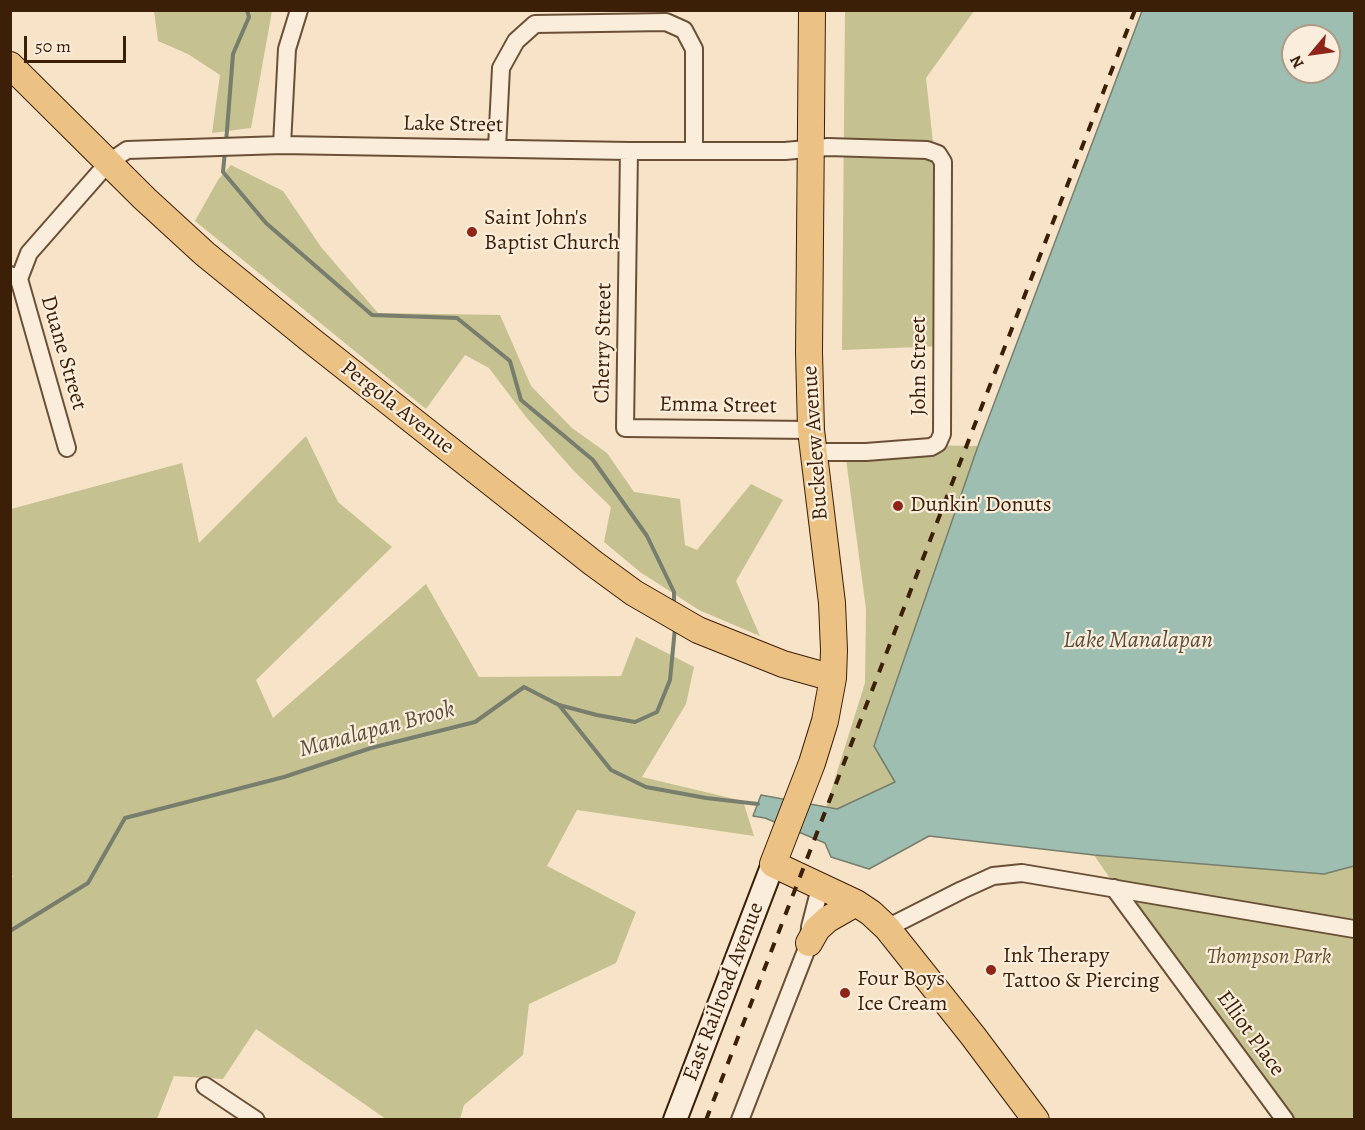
<!DOCTYPE html>
<style>
body{margin:0}
#map{position:relative;width:1365px;height:1130px;overflow:hidden;background:#f7e3c7;font-family:Alegreya,serif}
canvas{display:block}
.frame{position:absolute;inset:0;border:12px solid #3c1f07;pointer-events:none}
.north{position:absolute;left:1281px;top:24px;width:60px;height:60px;box-sizing:border-box;background:#faeddb;border:2px solid #ae9b86;border-radius:50%;rotate:241deg;font-size:16px;font-weight:700;line-height:24px;text-align:center;color:#3c1f07}
.north::after{content:'';display:block;margin:auto;width:21px;height:27px;background:#8f2418;clip-path:polygon(50% 0,100% 100%,50% 72%,0 100%)}
.scale{position:absolute;left:24px;top:36px;width:102px;height:27px;box-sizing:border-box;border:3px solid #3c1f07;border-top:0;padding-left:8px;font-size:18px;line-height:21px;white-space:nowrap;color:#3c1f07;-webkit-text-stroke:4px #faeddb;paint-order:stroke}
</style>
<div id="map">
<canvas width="1365" height="1130"></canvas>
<div class="frame"></div>
<div class="north">N</div>
<div class="scale">50 m</div>
</div>
<script>
const ctx = document.querySelector('canvas').getContext('2d');
ctx.lineJoin = 'round';
function fillPath(path, color) { ctx.fillStyle = color; ctx.fill(path, 'evenodd'); }
const toPath = rows => new Path2D(rows.map(r => 'M' + r).join(''));
function stroke(path, color, width, dash) { ctx.strokeStyle = color; ctx.lineWidth = width; ctx.lineCap = dash ? 'butt' : 'round'; ctx.setLineDash(dash || []); ctx.stroke(path); }
function label(font, color, halo, rows, align = 'center') {
  ctx.font = font + ' Alegreya,serif'; ctx.lineWidth = 4.5; ctx.setLineDash([]); ctx.textBaseline = 'middle'; ctx.strokeStyle = halo; ctx.fillStyle = color; for (const [text, x, y, turn = 0] of rows) {
    ctx.save(); ctx.translate(x, y); ctx.rotate((+turn || 0) * Math.PI / 180); ctx.textAlign = isNaN(turn) ? turn : align; if (halo) ctx.strokeText(text, 0, 0); ctx.fillText(text, 0, 0); ctx.restore();
  }
}
fillPath(toPath([
 [154,11,272,11,251,128,212,133,220,75,188,54,158,41],
 [845,11,974,11,926,78,943,235,944,346,842,350],
 [231,165,283,191,321,247,378,313,500,315,531,386,572,428,607,453,634,492,680,499,685,545,697,550,751,484,783,500,736,581,760,636,699,610,640,572,604,542,611,507,574,471,526,417,489,368,465,355,426,409,195,221,218,180],
 [306,436,338,502,392,547,256,680,273,718,426,584,479,677,621,676,636,637,694,667,686,704,642,777,743,801,754,836,577,810,547,866,636,912,616,963,529,1004,523,1055,464,1105,460,1119,386,1119,256,1029,223,1079,174,1076,157,1119,11,1119,10,878,14,876,10,876,11,509,182,463,199,543],
 [844,444,978,446,874,746,895,782,837,810,826,807,865,683,866,609],
 [1094,855,1324,874,1354,866,1354,1119,1275,1119]
]), '#c5c190');
const water = toPath([
 [1142,11,1354,11,1354,866,1324,874,1094,855,929,836,869,869,831,857,825,843,765,818,753,816,761,795,837,809,895,782,874,746,978,446,1142,11],
 [1293,36,1329,36,1329,72,1293,72,1293,36]
]);
fillPath(water, '#9ebeb1');
stroke(water, '#777e6d', 1.5);
stroke(toPath([
 [226,143,233,54,249,17,247,10],
 [225,151,223,172,266,223,372,315,457,318,510,361,521,400,593,460,647,536,674,592,674,606],
 [559,705,597,715,635,722,657,712,670,680,675,628],
 [10,931,88,883,125,818,284,777,371,748,475,722,524,687,559,705,611,770,646,787,706,798,758,804]
]), '#777e6d', 4);
const street = toPath([
 [282,145,287,49,299,10],
 [497,148,501,68,516,41,535,24,666,22,684,30,694,49,694,151],
 [629,151,625,428,811,430],
 [10,275,19,279,67,448],
 [19,279,29,253,108,163,127,150,282,145,629,151,785,151,828,147,927,150,938,154,943,162,942,434,938,443,931,447,866,452,813,452],
 [1114,888,1285,1120],
 [887,928,962,890,993,876,1022,873,1354,929],
 [205,1086,256,1120],
 [740,1120,809,943,810,927,820,888]
]);
const secondary = toPath([
 [675,1120,773,864]
]);
const primary = toPath([
 [812,10,809,352,811,430,832,603,834,650,833,678,825,721,812,763,773,864,856,903,871,913,887,928,973,1036,1036,1120],
 [10,65,145,199,205,254,312,341,593,563,634,593,698,630,783,664,833,678],
 [809,943,817,929,828,919,856,903]
]);
stroke(street, '#6b5037', 20);
stroke(secondary, '#3c1f07', 26);
stroke(primary, '#3c1f07', 28);
stroke(street, '#faeddb', 16);
stroke(secondary, '#faeddb', 22);
stroke(primary, '#ecc284', 26);
stroke(toPath([
 [706,1120,1135,10]
]), '#3c1f07', 4, [10, 10]);
for (const [x, y, r, color] of [
 [472,232,6,"#8f2418"],
 [898,506,6,"#8f2418"],
 [991,970,6,"#8f2418"],
 [845,993,6,"#8f2418"]
]) { const dot = new Path2D(); dot.arc(x, y, r, 0, 2 * Math.PI); ctx.fillStyle = color; ctx.fill(dot); stroke(dot, '#faeddb', 2); }
label('22px', '#3c1f07', '#faeddb', [
 ["Lake Street",453,125,1],
 ["Cherry Street",604,343,-89],
 ["Duane Street",63,353,74],
 ["John Street",920,366,-90],
 ["Emma Street",718,406,1],
 ["Pergola Avenue",397,408,38],
 ["Buckelew Avenue",816,443,-94],
 ["East Railroad Avenue",724,992,-69],
 ["Elliot Place",1250,1034,54]
]);
label('22px', '#3c1f07', '#faeddb', [
 ["Saint John's",484,219],
 ["Baptist Church",484,244],
 ["Dunkin' Donuts",910,506],
 ["Ink Therapy",1003,957],
 ["Tattoo & Piercing",1003,982],
 ["Four Boys",857,980],
 ["Ice Cream",857,1005]
], 'left');
label('italic 22px', '#655030', '#faeddb', [
 ["Thompson Park",1269,958]
]);
label('italic 24px', '#594f3a', '#faeddb', [
 ["Lake Manalapan",1138,641],
 ["Manalapan Brook",377,730,-15]
]);
</script>
